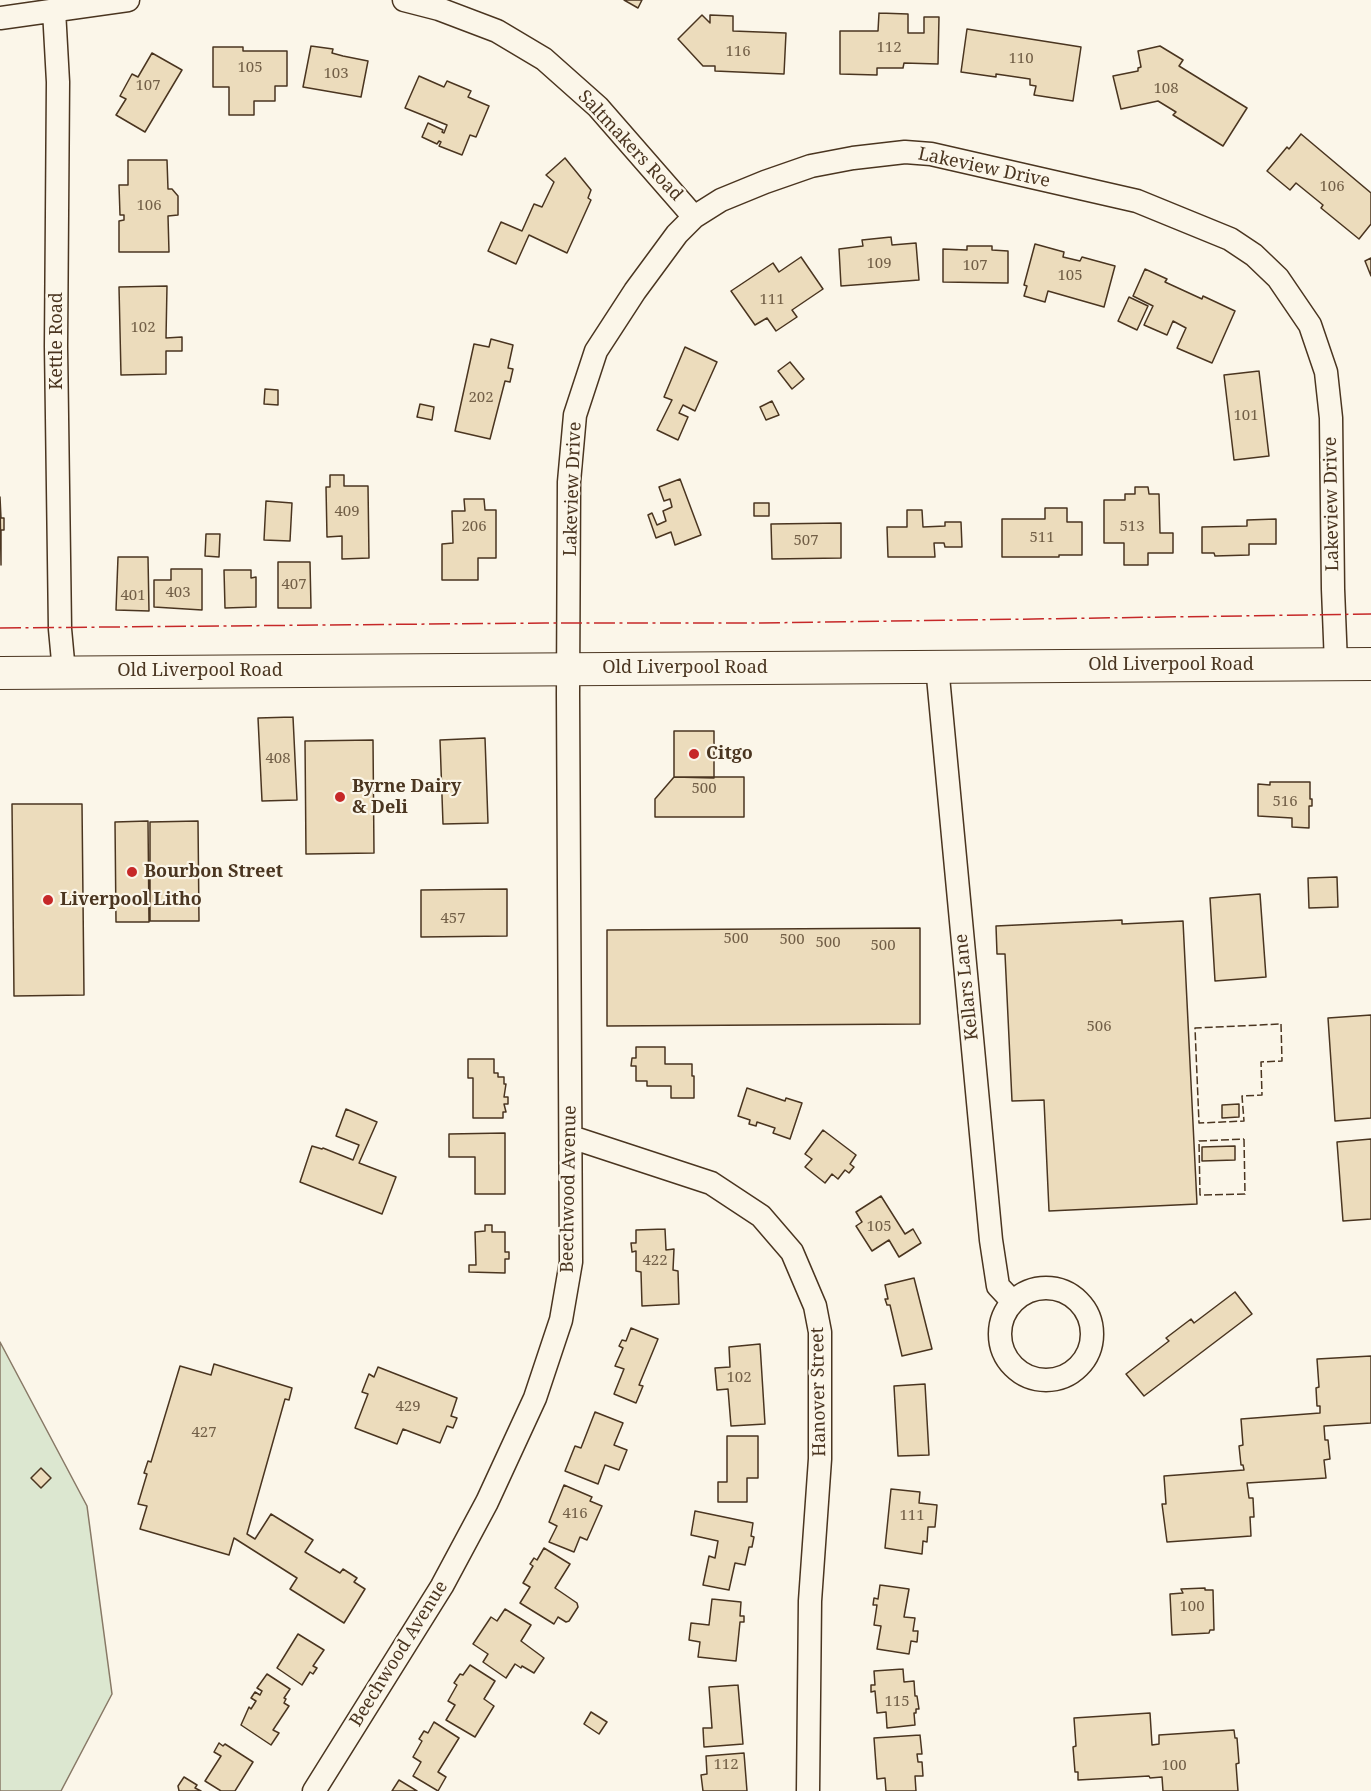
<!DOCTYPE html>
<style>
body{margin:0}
canvas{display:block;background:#fbf6e9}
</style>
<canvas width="1371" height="1791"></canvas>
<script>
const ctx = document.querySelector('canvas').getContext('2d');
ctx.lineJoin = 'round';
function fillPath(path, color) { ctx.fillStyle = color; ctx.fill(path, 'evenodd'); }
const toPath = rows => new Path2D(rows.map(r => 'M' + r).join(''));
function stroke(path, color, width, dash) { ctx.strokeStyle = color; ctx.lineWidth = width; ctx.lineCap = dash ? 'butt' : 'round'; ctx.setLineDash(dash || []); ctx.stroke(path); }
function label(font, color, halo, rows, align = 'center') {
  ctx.font = font + ' "Noto Serif",serif'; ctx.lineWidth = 4.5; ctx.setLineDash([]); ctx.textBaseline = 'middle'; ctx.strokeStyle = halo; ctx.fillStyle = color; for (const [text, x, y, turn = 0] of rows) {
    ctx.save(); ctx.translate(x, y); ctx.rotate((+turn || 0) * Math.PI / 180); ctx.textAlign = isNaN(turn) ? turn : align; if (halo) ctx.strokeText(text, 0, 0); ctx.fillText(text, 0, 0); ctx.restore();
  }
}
const green = toPath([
 [0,1342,87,1506,112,1694,61,1791,0,1791,0,1342]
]);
fillPath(green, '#dce7d0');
stroke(green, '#887966', 1.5);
const building = toPath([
 [624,0,642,0,638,8,624,0],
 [879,13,908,14,908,33,924,33,924,17,939,17,938,64,904,63,903,68,877,68,877,75,840,74,840,31,878,31,879,13],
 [702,15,710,23,710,15,733,16,733,31,786,33,784,74,715,71,715,66,703,66,678,39,702,15],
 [967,29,1081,47,1073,101,1034,95,1036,86,1030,85,1030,79,996,74,996,77,961,72,967,29],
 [311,46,333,49,332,53,343,56,368,61,361,97,303,87,311,46],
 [1160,46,1183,60,1179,66,1247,108,1223,146,1173,115,1176,112,1158,101,1121,109,1113,76,1138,71,1138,68,1141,67,1138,51,1160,46],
 [213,47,243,47,243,51,287,51,287,86,275,86,275,101,254,101,254,115,229,115,229,87,213,87,213,47],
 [152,53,182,70,145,132,116,115,126,99,120,96,132,74,138,77,152,53],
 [419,76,444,87,447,81,471,91,468,97,489,106,476,137,470,135,462,155,439,146,441,142,439,141,437,144,422,137,428,123,443,130,442,132,444,133,447,125,405,108,419,76],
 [1301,134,1371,193,1371,224,1359,239,1321,208,1323,205,1296,183,1290,190,1267,171,1287,147,1289,149,1301,134],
 [565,158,591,190,588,198,591,200,567,253,529,235,516,264,488,251,501,222,522,231,534,204,542,207,554,182,546,175,565,158],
 [128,160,167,160,168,189,172,189,178,196,178,215,168,216,169,252,119,252,119,221,124,220,124,215,120,215,119,185,128,185,128,160],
 [891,237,892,245,916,243,919,280,841,286,839,249,863,246,862,240,891,237],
 [1035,244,1064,252,1063,257,1080,261,1082,257,1115,266,1104,307,1048,291,1045,302,1024,296,1027,286,1024,285,1035,244],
 [967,246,992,246,992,250,1008,251,1008,283,943,282,943,249,967,250,967,246],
 [801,257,823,289,792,310,797,317,776,331,767,318,755,325,731,291,773,263,779,272,801,257],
 [1371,258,1371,276,1365,261,1371,258],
 [1145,269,1167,279,1165,282,1202,299,1203,296,1235,311,1212,363,1177,348,1186,328,1173,321,1167,335,1144,325,1153,306,1133,296,1145,269],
 [167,286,166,338,182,337,182,351,166,351,166,374,121,375,119,287,167,286],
 [1129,297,1148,306,1137,330,1118,321,1129,297],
 [491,339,513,345,508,368,513,369,510,382,505,381,490,439,455,431,474,344,489,347,491,339],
 [685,347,717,362,695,411,683,405,679,413,688,417,678,440,657,430,672,400,664,397,685,347],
 [790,362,804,379,792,389,778,371,790,362],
 [1259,371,1269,456,1234,460,1224,375,1259,371],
 [265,389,278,390,278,405,264,404,265,389],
 [772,401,779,415,766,420,760,407,772,401],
 [420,404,434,407,432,420,417,417,420,404],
 [330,475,344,475,344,486,368,486,369,558,342,559,342,536,327,537,326,487,330,487,330,475],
 [680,479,701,535,675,545,671,532,656,538,648,515,652,513,657,525,666,521,663,511,672,507,670,499,664,501,659,487,680,479],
 [1135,487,1148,487,1149,494,1159,494,1160,533,1173,533,1173,553,1148,553,1148,565,1124,565,1124,543,1104,543,1104,500,1125,500,1125,494,1135,494,1135,487],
 [0,497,1,518,4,518,4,530,1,530,1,565,0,497],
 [464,499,484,499,485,510,496,510,496,558,478,558,478,580,442,580,442,544,453,543,452,511,465,511,464,499],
 [266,501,292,503,290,541,264,540,266,501],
 [754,503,769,503,769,516,754,516,754,503],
 [1045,508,1067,508,1067,522,1082,522,1082,555,1059,555,1059,557,1002,557,1002,519,1045,519,1045,508],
 [907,510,922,510,923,527,945,526,945,522,961,522,962,547,945,547,944,543,934,543,935,557,888,557,887,527,907,527,907,510],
 [1276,519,1276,544,1249,544,1249,555,1215,556,1214,553,1202,553,1202,527,1247,526,1247,520,1276,519],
 [841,523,841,558,772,559,771,524,841,523],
 [206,534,220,534,219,557,205,556,206,534],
 [118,557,148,557,149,611,116,610,118,557],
 [278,562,310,562,311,608,278,608,278,562],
 [171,569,202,569,202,610,154,607,154,580,171,580,171,569],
 [224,570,251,570,251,578,256,577,256,607,225,608,224,570],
 [293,717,297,800,262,801,258,718,293,717],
 [674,731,714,731,714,778,674,777,674,731],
 [485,738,488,823,443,824,440,740,485,738],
 [373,740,374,853,306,854,305,741,373,740],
 [674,777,744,777,744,817,655,817,655,799,674,777],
 [1270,782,1310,782,1310,799,1312,799,1312,806,1309,806,1309,828,1292,827,1292,818,1258,816,1258,784,1270,785,1270,782],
 [12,804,82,804,84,995,14,996,12,804],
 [148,821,149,922,116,922,115,822,148,821],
 [198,821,199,921,150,921,150,822,198,821],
 [1337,877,1338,907,1309,908,1308,878,1337,877],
 [507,889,507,936,421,937,421,890,507,889],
 [1260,894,1266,977,1215,981,1210,898,1260,894],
 [1122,920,1122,924,1183,921,1197,1204,1049,1211,1044,1100,1012,1101,1005,954,997,954,996,926,1122,920],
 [920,928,920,1024,607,1026,607,930,920,928],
 [1371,1015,1371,1118,1335,1121,1328,1018,1371,1015],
 [636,1047,665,1047,665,1064,692,1064,692,1076,694,1076,694,1098,671,1098,671,1086,647,1086,647,1081,636,1081,636,1066,631,1066,632,1058,636,1058,636,1047],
 [468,1059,494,1059,494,1073,498,1073,498,1077,504,1077,504,1084,506,1084,504,1097,508,1097,508,1104,504,1104,506,1112,503,1112,503,1118,473,1118,473,1078,468,1078,468,1059],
 [747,1088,785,1101,786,1098,802,1103,790,1139,773,1133,775,1128,757,1122,756,1126,749,1124,750,1120,738,1116,747,1088],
 [1239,1104,1239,1117,1222,1118,1222,1105,1239,1104],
 [346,1109,377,1122,359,1163,396,1177,382,1214,300,1182,312,1146,322,1149,323,1148,353,1160,359,1145,336,1136,346,1109],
 [823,1130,856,1155,850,1164,854,1167,849,1173,845,1170,838,1179,832,1174,825,1183,805,1167,812,1159,805,1154,823,1130],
 [505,1133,505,1194,475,1194,475,1157,449,1157,449,1134,505,1133],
 [1371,1139,1371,1219,1343,1221,1337,1142,1371,1139],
 [1235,1146,1235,1160,1202,1161,1202,1147,1235,1146],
 [881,1196,905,1234,913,1229,921,1243,899,1257,889,1240,872,1251,856,1226,862,1222,856,1212,881,1196],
 [485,1225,492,1225,492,1232,505,1232,505,1252,509,1252,509,1259,505,1259,505,1273,469,1272,469,1265,476,1265,475,1232,485,1231,485,1225],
 [665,1229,666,1250,674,1249,673,1270,678,1271,679,1304,642,1306,641,1272,636,1271,636,1251,632,1252,631,1243,636,1243,636,1230,665,1229],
 [914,1278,932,1349,902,1356,890,1305,887,1305,885,1299,888,1299,885,1285,914,1278],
 [1235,1292,1252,1314,1144,1396,1126,1374,1169,1341,1166,1338,1191,1319,1194,1323,1235,1292],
 [631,1328,658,1339,639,1385,643,1386,636,1403,614,1394,624,1369,615,1366,623,1348,619,1346,622,1340,626,1341,631,1328],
 [760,1344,765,1424,731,1426,728,1389,717,1390,715,1368,730,1367,729,1347,760,1344],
 [1371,1356,1371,1423,1324,1426,1325,1440,1328,1440,1330,1459,1324,1460,1326,1478,1247,1483,1249,1498,1253,1498,1254,1517,1250,1517,1251,1536,1167,1542,1162,1504,1166,1504,1164,1476,1244,1470,1243,1465,1241,1465,1239,1446,1243,1445,1241,1419,1320,1413,1320,1406,1317,1406,1316,1388,1319,1387,1317,1359,1371,1356],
 [214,1364,292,1388,289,1400,285,1399,247,1534,255,1539,271,1514,313,1540,305,1552,340,1573,343,1569,357,1578,354,1582,365,1589,344,1623,290,1589,297,1578,234,1538,229,1555,140,1529,147,1506,138,1504,147,1474,144,1473,148,1461,151,1462,180,1366,211,1375,214,1364],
 [378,1367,457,1398,451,1416,457,1418,453,1428,447,1426,440,1443,403,1429,397,1444,355,1428,368,1394,362,1392,369,1374,374,1377,378,1367],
 [925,1384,929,1455,898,1456,894,1386,925,1384],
 [595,1412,623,1423,614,1445,627,1450,619,1470,605,1465,598,1484,565,1471,575,1446,581,1448,595,1412],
 [727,1436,758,1436,758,1478,747,1478,747,1502,718,1502,718,1482,727,1482,727,1436],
 [41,1468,51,1478,41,1488,31,1478,41,1468],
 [564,1485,592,1497,590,1501,602,1506,587,1540,580,1537,574,1552,549,1542,557,1526,549,1522,564,1485],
 [891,1489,920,1492,919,1503,937,1505,935,1527,928,1527,927,1542,923,1541,922,1554,885,1548,891,1489],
 [695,1511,753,1523,751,1536,754,1537,752,1547,749,1547,745,1565,735,1563,729,1590,703,1585,709,1556,715,1558,718,1541,691,1535,695,1511],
 [544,1548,570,1564,555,1588,577,1603,578,1607,569,1621,566,1622,558,1617,554,1624,520,1603,530,1587,523,1583,533,1566,530,1564,534,1558,537,1560,544,1548],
 [880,1585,909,1589,904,1617,915,1618,913,1631,918,1631,917,1642,911,1641,909,1654,877,1649,881,1626,874,1625,877,1605,873,1605,874,1598,878,1599,880,1585],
 [1205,1588,1205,1590,1213,1590,1214,1630,1210,1630,1209,1633,1172,1635,1170,1594,1183,1593,1181,1589,1205,1588],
 [712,1599,741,1602,740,1616,744,1616,744,1622,740,1622,736,1661,698,1657,700,1642,689,1640,691,1623,709,1625,712,1599],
 [505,1609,531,1625,521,1641,544,1658,534,1673,522,1666,521,1668,515,1664,506,1678,483,1662,488,1654,473,1644,491,1617,497,1621,505,1609],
 [298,1634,324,1650,313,1666,317,1668,313,1674,310,1672,302,1685,277,1668,298,1634],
 [470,1665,495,1681,484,1699,494,1706,475,1737,446,1720,455,1705,448,1701,457,1685,454,1683,460,1674,463,1675,470,1665],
 [903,1669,904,1682,914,1681,915,1696,917,1696,919,1709,916,1709,916,1713,914,1713,915,1725,887,1728,886,1712,877,1713,875,1691,871,1692,871,1685,875,1685,874,1671,903,1669],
 [267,1674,290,1689,284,1698,286,1699,284,1703,289,1706,273,1730,279,1733,271,1745,241,1725,249,1707,251,1709,256,1701,251,1698,255,1692,260,1695,262,1691,257,1688,267,1674],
 [738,1685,743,1744,704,1747,703,1728,712,1728,709,1687,738,1685],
 [591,1712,607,1722,599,1734,584,1724,591,1712],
 [1150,1713,1152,1745,1159,1744,1159,1735,1234,1730,1235,1738,1237,1738,1239,1763,1236,1764,1238,1791,1163,1791,1162,1777,1150,1778,1149,1776,1078,1780,1078,1772,1075,1772,1073,1747,1076,1746,1074,1718,1150,1713],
 [434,1722,459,1738,438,1772,446,1777,438,1791,413,1776,421,1762,413,1757,422,1741,419,1739,424,1731,428,1733,434,1722],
 [920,1735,922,1754,917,1754,918,1762,922,1762,923,1776,915,1776,916,1791,886,1791,885,1778,877,1779,874,1738,920,1735],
 [219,1743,223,1746,225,1744,253,1762,235,1791,221,1791,205,1781,221,1756,214,1752,219,1743],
 [744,1753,747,1791,703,1791,701,1775,707,1774,706,1756,744,1753],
 [184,1777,197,1785,195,1788,201,1791,179,1791,178,1786,184,1777],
 [399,1780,417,1791,392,1791,399,1780]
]);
fillPath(building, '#ecdcbc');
stroke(building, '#4a3520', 1.5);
const minor = toPath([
 [404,0,439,9,497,31,544,59,598,107,694,217],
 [54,10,58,82,56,346,60,629,64,672],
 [0,18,128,0],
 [937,666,991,1240,998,1286,1013,1302],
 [571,1137,711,1183,761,1216,792,1252,815,1306,820,1332,820,1459,810,1601,808,1791],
 '1000 1334a46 46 0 1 1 92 0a46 46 0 1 1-92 0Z',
 [314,1791,442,1586,487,1502,535,1398,561,1320,571,1262,568,694,569,482,575,415,596,351,635,291,677,234,694,217,721,200,765,182,811,166,853,158,905,152,931,154,1137,201,1230,239,1254,255,1278,278,1310,325,1326,372,1331,418,1333,589,1336,664]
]);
const secondary = toPath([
 [0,673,1371,664]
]);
stroke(minor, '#4a3520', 25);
stroke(secondary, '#4a3520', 34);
stroke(minor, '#fbf6e9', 22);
stroke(secondary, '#fbf6e9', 32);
stroke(toPath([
 [1281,1024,1282,1061,1261,1062,1262,1095,1242,1096,1244,1121,1199,1123,1195,1028,1281,1024],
 [1244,1139,1245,1194,1200,1195,1199,1141,1244,1139]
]), '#4a3520', 1.5, [8, 3]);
stroke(toPath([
 [0,628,545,623,760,623,1371,614]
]), '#c62828', 1.5, [21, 4.5, 3, 4.5]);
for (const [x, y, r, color] of [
 [694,754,6,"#c62828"],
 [340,797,6,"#c62828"],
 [132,872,6,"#c62828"],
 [48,900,6,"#c62828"]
]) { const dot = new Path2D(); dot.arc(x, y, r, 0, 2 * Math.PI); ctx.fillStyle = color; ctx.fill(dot); stroke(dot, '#fbf6e9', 2); }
label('15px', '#725f47', null, [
 ["112",889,48],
 ["116",738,52],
 ["110",1021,59],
 ["105",250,68],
 ["103",336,74],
 ["107",148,86],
 ["108",1166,89],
 ["106",1332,187],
 ["106",149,206],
 ["109",879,264],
 ["107",975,266],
 ["105",1070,276],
 ["111",772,300],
 ["102",143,328],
 ["202",481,398],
 ["101",1246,416],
 ["409",347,512],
 ["206",474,527],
 ["513",1132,527],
 ["511",1042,538],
 ["507",806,541],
 ["407",294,585],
 ["403",178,593],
 ["401",133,596],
 ["408",278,759],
 ["500",704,789],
 ["516",1285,802],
 ["457",453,919],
 ["500",736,939],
 ["500",792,940],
 ["500",828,943],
 ["500",883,946],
 ["506",1099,1027],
 ["105",879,1227],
 ["422",655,1261],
 ["102",739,1378],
 ["429",408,1407],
 ["427",204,1433],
 ["416",575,1514],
 ["111",912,1516],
 ["100",1192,1607],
 ["115",897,1702],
 ["112",726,1765],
 ["100",1174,1766]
]);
label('18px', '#4a3520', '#fbf6e9', [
 ["Saltmakers Road",630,146,47],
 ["Lakeview Drive",984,168,12],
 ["Kettle Road",57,341,-90],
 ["Lakeview Drive",573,489,-88],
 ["Lakeview Drive",1332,504,-91],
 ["Old Liverpool Road",1171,665],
 ["Old Liverpool Road",685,668],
 ["Old Liverpool Road",200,671],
 ["Kellars Lane",967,987,-96],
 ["Beechwood Avenue",569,1189,-89],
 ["Hanover Street",819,1392,-91],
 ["Beechwood Avenue",399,1654,-58]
]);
label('bold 18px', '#4a3520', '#fbf6e9', [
 ["Citgo",706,754],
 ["Byrne Dairy",352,787],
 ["& Deli",352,808],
 ["Bourbon Street",144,872],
 ["Liverpool Litho",60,900]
], 'left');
</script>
